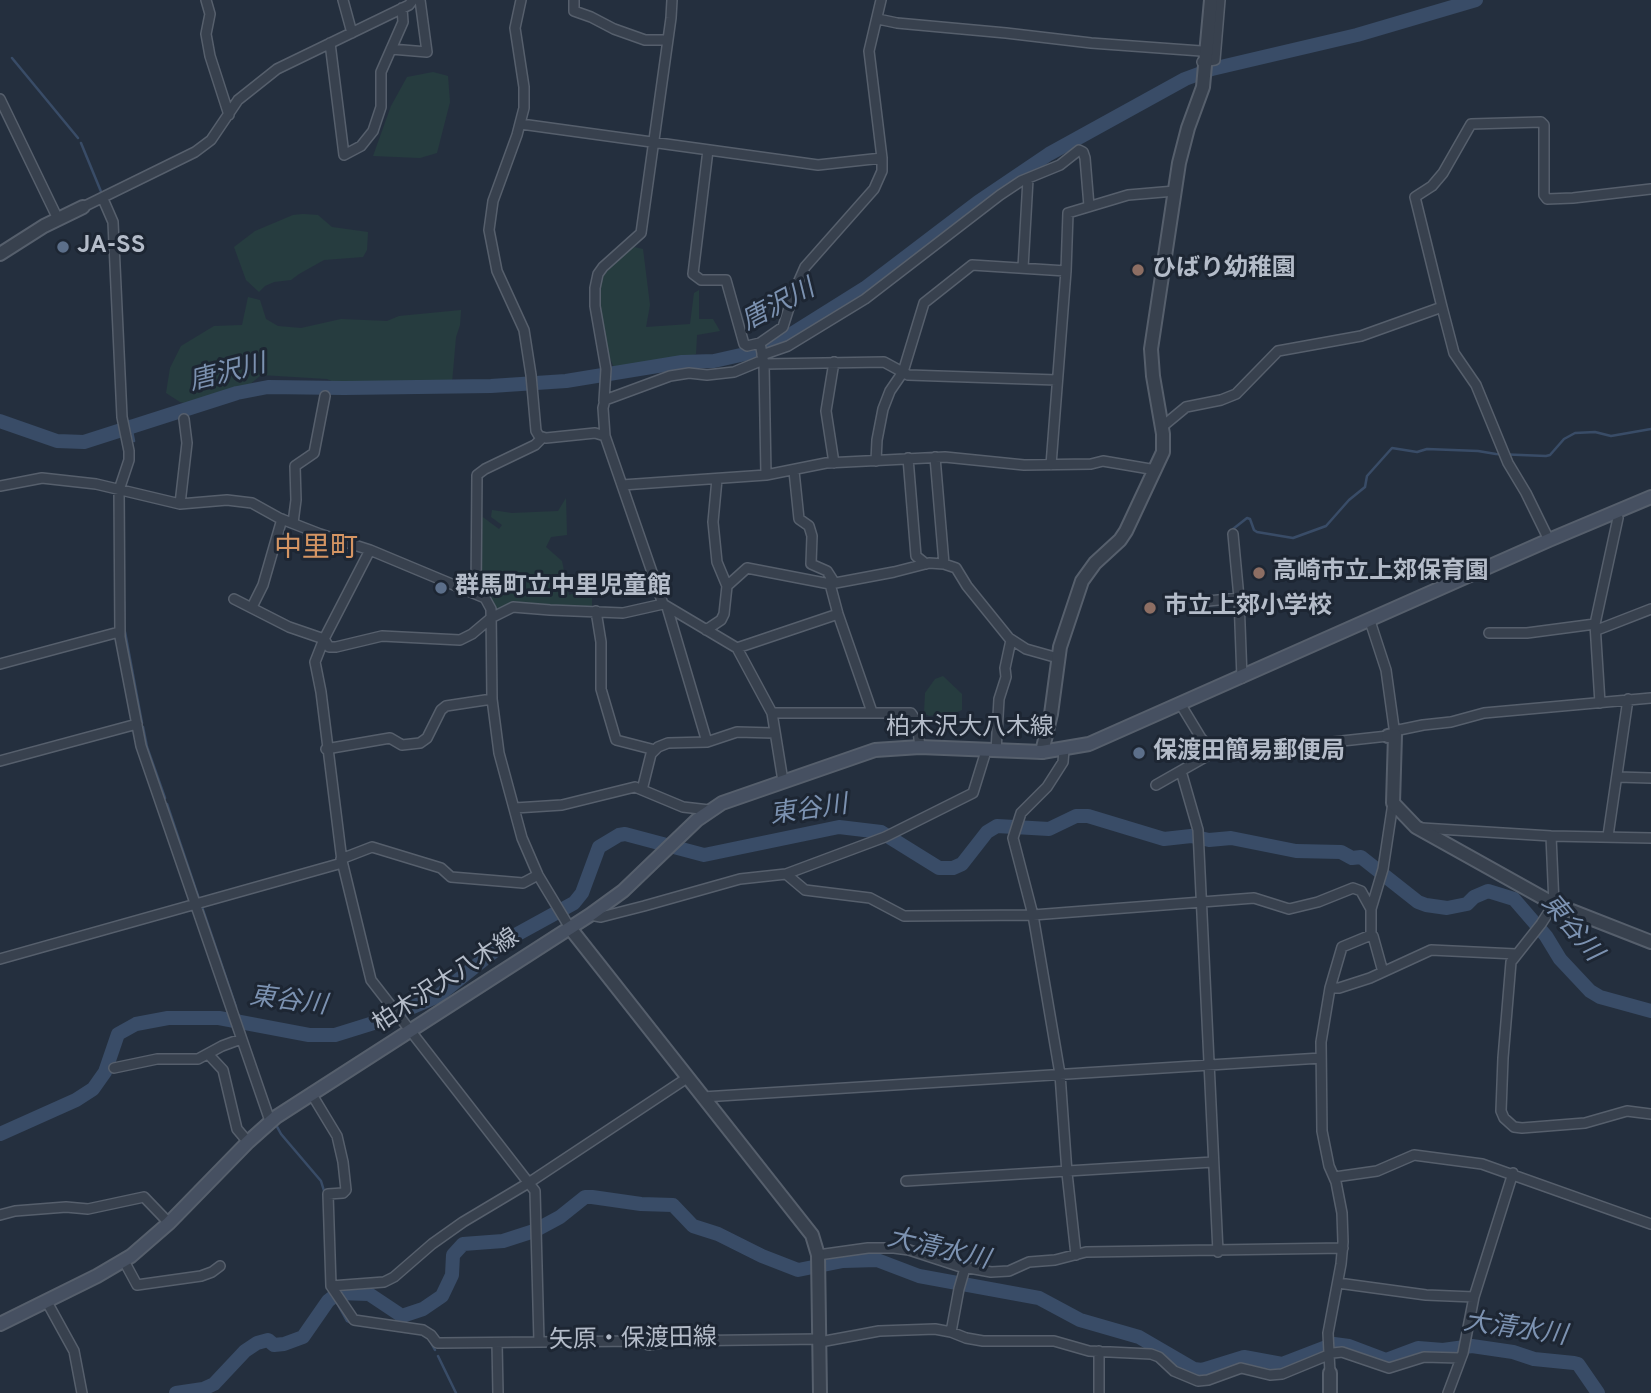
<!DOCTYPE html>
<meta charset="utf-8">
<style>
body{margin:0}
canvas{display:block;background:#242f3e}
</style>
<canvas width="1651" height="1393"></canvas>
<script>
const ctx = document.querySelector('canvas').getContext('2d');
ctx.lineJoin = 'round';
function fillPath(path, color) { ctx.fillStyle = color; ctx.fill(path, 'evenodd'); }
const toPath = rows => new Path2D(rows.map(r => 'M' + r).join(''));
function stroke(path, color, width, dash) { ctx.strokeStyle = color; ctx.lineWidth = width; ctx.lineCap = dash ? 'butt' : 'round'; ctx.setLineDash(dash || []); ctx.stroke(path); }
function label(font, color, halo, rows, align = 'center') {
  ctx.font = font + ' Overpass,"Noto Sans JP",sans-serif'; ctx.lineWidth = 6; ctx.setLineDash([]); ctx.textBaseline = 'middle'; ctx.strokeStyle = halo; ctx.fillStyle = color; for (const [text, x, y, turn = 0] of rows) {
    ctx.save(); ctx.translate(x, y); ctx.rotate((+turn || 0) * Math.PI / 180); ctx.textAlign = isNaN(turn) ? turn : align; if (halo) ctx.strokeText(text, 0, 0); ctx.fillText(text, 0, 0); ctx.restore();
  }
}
fillPath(toPath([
 [433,72,448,76,450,102,437,153,420,158,373,156,391,106,407,77],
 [303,214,318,215,332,227,368,232,367,250,363,257,324,260,299,274,291,280,274,282,265,286,259,292,246,280,234,247,255,231,293,215],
 [634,247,643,249,650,305,646,327,690,324,694,293,699,290,699,319,713,319,720,331,697,335,696,354,655,368,616,373,604,343,598,310,598,288,601,273],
 [248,297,260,300,266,319,278,326,301,328,341,319,387,321,399,316,461,310,460,325,456,337,452,383,350,389,327,379,261,375,237,395,197,406,180,402,166,393,170,368,181,346,214,326,242,325],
 [566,498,567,535,551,537,546,547,562,561,569,595,578,592,582,575,592,575,592,607,550,608,536,604,504,606,496,612,491,596,478,586,480,515,499,529,502,525,491,517,492,510,512,513,558,511],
 [943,676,962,694,962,710,955,713,929,716,924,713,925,693,935,679]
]), '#263c3f');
stroke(toPath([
 [12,58,78,138],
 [81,143,102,194],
 [130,421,134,441],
 [1233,529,1247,518,1250,519,1254,530,1257,532,1293,538,1326,526,1349,500,1365,487,1367,476,1392,448,1417,452,1427,449,1478,451,1496,454,1546,456,1550,455,1564,439,1575,433,1595,432,1611,436,1651,429],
 [124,602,124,619],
 [125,632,142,723],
 [143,727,147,747,165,798],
 [167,804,199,899],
 [202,907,236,1007],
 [239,1015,245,1035],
 [268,1102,272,1112],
 [275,1123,281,1134,321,1181,325,1194],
 [337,1303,347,1321,351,1323],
 [430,1341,435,1350],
 [438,1356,456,1393]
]), '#394c67', 2.5);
stroke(toPath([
 [0,421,57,441,84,442,237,393,268,387,344,388,491,386,566,381,682,362,714,361,754,352,790,335,865,288,978,202,1049,154,1185,79,1212,69,1357,35,1476,0],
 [0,1134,76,1100,93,1089,105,1072,118,1034,136,1024,168,1018,219,1018,309,1035,335,1035,380,1021,438,996,512,937,574,903,582,893,599,847,619,835,625,834,704,855,839,827,881,832,939,868,953,868,962,864,987,832,997,826,1049,829,1076,816,1088,816,1164,839,1191,836,1209,840,1231,838,1296,851,1341,852,1352,858,1361,857,1418,902,1426,905,1447,908,1467,904,1474,897,1488,891,1514,899,1546,936,1560,959,1590,991,1600,997,1651,1011],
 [176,1393,203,1389,214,1384,245,1351,257,1343,268,1340,274,1345,284,1344,303,1337,328,1301,338,1293,369,1294,402,1316,423,1309,442,1296,452,1275,453,1255,463,1244,503,1241,534,1231,560,1217,585,1197,592,1197,641,1204,673,1205,693,1226,718,1234,762,1256,798,1270,843,1261,877,1260,919,1276,1039,1298,1080,1320,1139,1337,1194,1369,1202,1370,1244,1357,1282,1364,1334,1344,1349,1346,1386,1360,1418,1348,1443,1350,1472,1346,1513,1352,1534,1359,1574,1363,1578,1364,1598,1393]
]), '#394c67', 14);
const minor = toPath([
 [206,0,210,14,206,34,210,56,229,115],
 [343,0,352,33],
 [521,0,515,28,524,87,524,108,517,135,493,201,489,230,497,271,524,330,531,375,536,431,539,436,546,438,595,433,605,436,663,604,737,648,772,713,783,781],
 [574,0,574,11,591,17,614,29,645,40,667,40],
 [878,19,897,23,1006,33,1091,43,1201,51],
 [330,43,344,155,361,146,373,131,381,107,381,72,403,22,402,8],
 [391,49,427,52,420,0],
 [1202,62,1215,60,1220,0],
 [0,99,58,219],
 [521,124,818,165,882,158],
 [708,150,693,274,701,280,726,280,744,344,747,346,760,343],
 [103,199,113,222,122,417,129,451,129,460,119,490,120,637,141,746,270,1121],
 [83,207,195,152,211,140,238,100,277,69,409,5,413,0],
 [1023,268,1028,179],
 [1442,307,1454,353,1476,385,1508,463,1526,493,1549,540],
 [762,355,788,346,865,299,1000,195,1021,181,1060,165,1079,150,1083,152,1085,158,1089,206],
 [834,362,826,411,834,463],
 [764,364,884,362,908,375,1057,380],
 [604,401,606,369,595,306,595,288,598,274,603,267,641,233,671,18,672,0],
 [1163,426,1186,407,1221,400,1236,394,1278,351,1361,336,1442,307,1415,197,1432,186,1443,173,1471,124,1541,122,1544,125,1544,195,1547,199,1573,198,1651,189],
 [605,436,603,408,605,400,670,376,689,373,707,375,734,372,763,360],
 [935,457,944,564],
 [908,458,916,556,926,564],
 [876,461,877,440,883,409,890,391,903,372,924,303,972,265,1066,271],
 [1051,465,1066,271,1068,213,1128,195,1175,191],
 [794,471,799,519,809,526,812,536,811,564,827,571,834,582],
 [766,475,764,364,760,343,783,327,794,292,805,267,874,189,882,171,882,158,869,51,881,0],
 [622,485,766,475,826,463,945,457,1024,465,1091,464,1103,461,1156,470],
 [0,486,42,478,96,484,180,504,227,500,252,503,279,518,320,534,370,550,485,598,491,609,492,699,499,753,522,838,538,875,570,928],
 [180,504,187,443,184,419],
 [293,523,296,500,295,466,314,453,325,396],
 [1233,534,1239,598,1242,678],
 [370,550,324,639,315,662,321,692,342,861,371,980,535,1191,539,1342],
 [830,584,838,614,872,712],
 [727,586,747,568,830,584,894,572,929,563,944,564,956,568,967,586,1009,638,1026,649,1058,658],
 [476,593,477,475,485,469,535,445,542,438],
 [234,599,289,627,324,639,329,647,336,647,382,636,460,640,472,634,491,618,513,607,550,610,623,613,663,604],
 [1208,601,1239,598],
 [252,607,263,585,282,519],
 [667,607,707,742],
 [596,611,601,642,601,689,616,740,655,750],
 [1370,621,1386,670,1395,735],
 [706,630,721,620,724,614,727,586,717,562,713,522,717,479],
 [1597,630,1651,609],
 [1489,633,1527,633,1595,624],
 [737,648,838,614],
 [0,664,119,632],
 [1600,703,1595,624,1618,518,1615,513],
 [1181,705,1201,738,1214,752,1232,753,1388,736],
 [772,713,911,713,917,722,920,747],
 [1394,731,1423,725,1451,722,1484,713,1651,698],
 [326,749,390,738,402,745,420,743,427,738,441,710,446,706,492,699],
 [1064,750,1063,762,1047,787,1021,813,1013,838,1033,915,1060,1074,1067,1173,1076,1255],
 [996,751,999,699,1006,677,1005,668,1011,640],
 [0,761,137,724],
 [1181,771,1198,830,1218,1252],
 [1618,777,1651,778],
 [1156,785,1214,752],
 [642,790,651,754,658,747,668,743,707,742,737,732,774,733],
 [515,808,562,805,635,787,683,807,709,810],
 [1422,828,1551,836,1651,838],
 [1551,836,1554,904,1541,924,1511,962,1503,1058,1501,1111,1504,1118,1514,1127,1522,1128,1585,1123,1627,1111,1651,1114],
 [1608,836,1628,699],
 [341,859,372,847,441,868,451,877,523,883,538,875],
 [786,874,805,890,870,898,904,916,1033,915,1254,898,1289,909,1318,902,1353,888,1361,891,1371,909],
 [590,915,601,917,644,906,740,879,786,874,885,837,973,793,986,751],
 [1371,935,1373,936,1383,972],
 [0,959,342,863],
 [1330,988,1339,988,1370,978,1431,950,1516,954],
 [208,1054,223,1070,237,1129,248,1142],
 [114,1068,157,1059,198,1059,222,1046,241,1039],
 [311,1093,337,1136,343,1162,346,1190,343,1193,328,1194,331,1286,354,1320,423,1330,431,1335,437,1343,441,1343,637,1341,649,1345,671,1341,819,1339],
 [703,1097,1321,1058],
 [1335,1177,1377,1171,1414,1155,1482,1164,1651,1224],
 [906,1181,1213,1162],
 [0,1215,15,1211,66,1207,88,1209,144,1197,169,1223],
 [818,1255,868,1248,894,1248,909,1250,958,1266,991,1272,1009,1271,1029,1262,1055,1260,1086,1252,1343,1248],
 [124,1261,137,1285,201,1276,212,1272,220,1266],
 [1338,1283,1426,1295,1474,1297],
 [331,1286,384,1282,394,1277,432,1244,463,1222,530,1182,687,1078],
 [47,1302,74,1351,82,1393],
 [951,1332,959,1289,965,1268],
 [820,1342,879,1331,935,1329,951,1332,966,1338,983,1341,1054,1341,1089,1351,1151,1354,1159,1357,1174,1371,1198,1381,1208,1380,1241,1368,1270,1375,1282,1374,1333,1353,1342,1352,1389,1368,1424,1357,1460,1358],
 [497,1343,498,1393],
 [1099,1351,1099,1393],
 [1330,1373,1328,1333,1341,1264,1343,1242,1342,1213,1336,1182,1329,1166,1322,1131,1321,1042,1330,988,1342,947,1371,935,1371,909,1383,869,1393,803],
 [1448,1393,1463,1353,1474,1297,1513,1173]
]);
const tertiary = toPath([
 [0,254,44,226,83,207],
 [1388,736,1395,735,1393,803,1416,827,1554,904,1651,942],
 [1042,752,1051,714,1060,647,1082,581,1095,563,1120,540,1126,531,1163,452,1163,434,1153,376,1151,349,1179,163,1188,128,1203,87,1211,0],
 [570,928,812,1235,818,1255,820,1393],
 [1330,1373,1330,1393]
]);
const secondary = toPath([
 [0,1324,97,1276,131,1256,169,1223,248,1142,276,1117,590,915,623,891,697,820,722,803,875,750,920,747,1042,752,1089,744,1549,540,1651,497]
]);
stroke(minor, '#565f6c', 12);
stroke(tertiary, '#565f6c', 16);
stroke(secondary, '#565f6c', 16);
stroke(minor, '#38414e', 9);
stroke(tertiary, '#38414e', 12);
stroke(secondary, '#465061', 12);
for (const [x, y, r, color] of [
 [63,247,7,"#5c6f8a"],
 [1138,270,7,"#8d6e63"],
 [1259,573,7,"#8d6e63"],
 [441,588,7,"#5c6f8a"],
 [1150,608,7,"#8d6e63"],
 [1139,753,7,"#5c6f8a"]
]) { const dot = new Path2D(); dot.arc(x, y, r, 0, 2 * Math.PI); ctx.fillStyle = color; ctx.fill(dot); stroke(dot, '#1d2633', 2.5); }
label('bold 24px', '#b4bcc9', '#1d2633', [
 ["JA-SS",77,247],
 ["ひばり幼稚園",1152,270],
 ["高崎市立上郊保育園",1273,573],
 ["群馬町立中里児童館",455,588],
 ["市立上郊小学校",1164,608],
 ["保渡田簡易郵便局",1153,753]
], 'left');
label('24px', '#b4bcc9', '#1d2633', [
 ["柏木沢大八木線",970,729],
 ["柏木沢大八木線",447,982,-33],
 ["矢原・保渡田線",633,1341,-1]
]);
label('italic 26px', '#7c92b1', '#1d2633', [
 ["唐沢川",779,307,-28],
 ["唐沢川",228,375,-14],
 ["東谷川",809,812,-8],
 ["東谷川",1570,929,50],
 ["東谷川",288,1003,7],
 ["大清水川",938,1251,13],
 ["大清水川",1515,1331,8]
]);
label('28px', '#d59563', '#1d2633', [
 ["中里町",316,550]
]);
</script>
